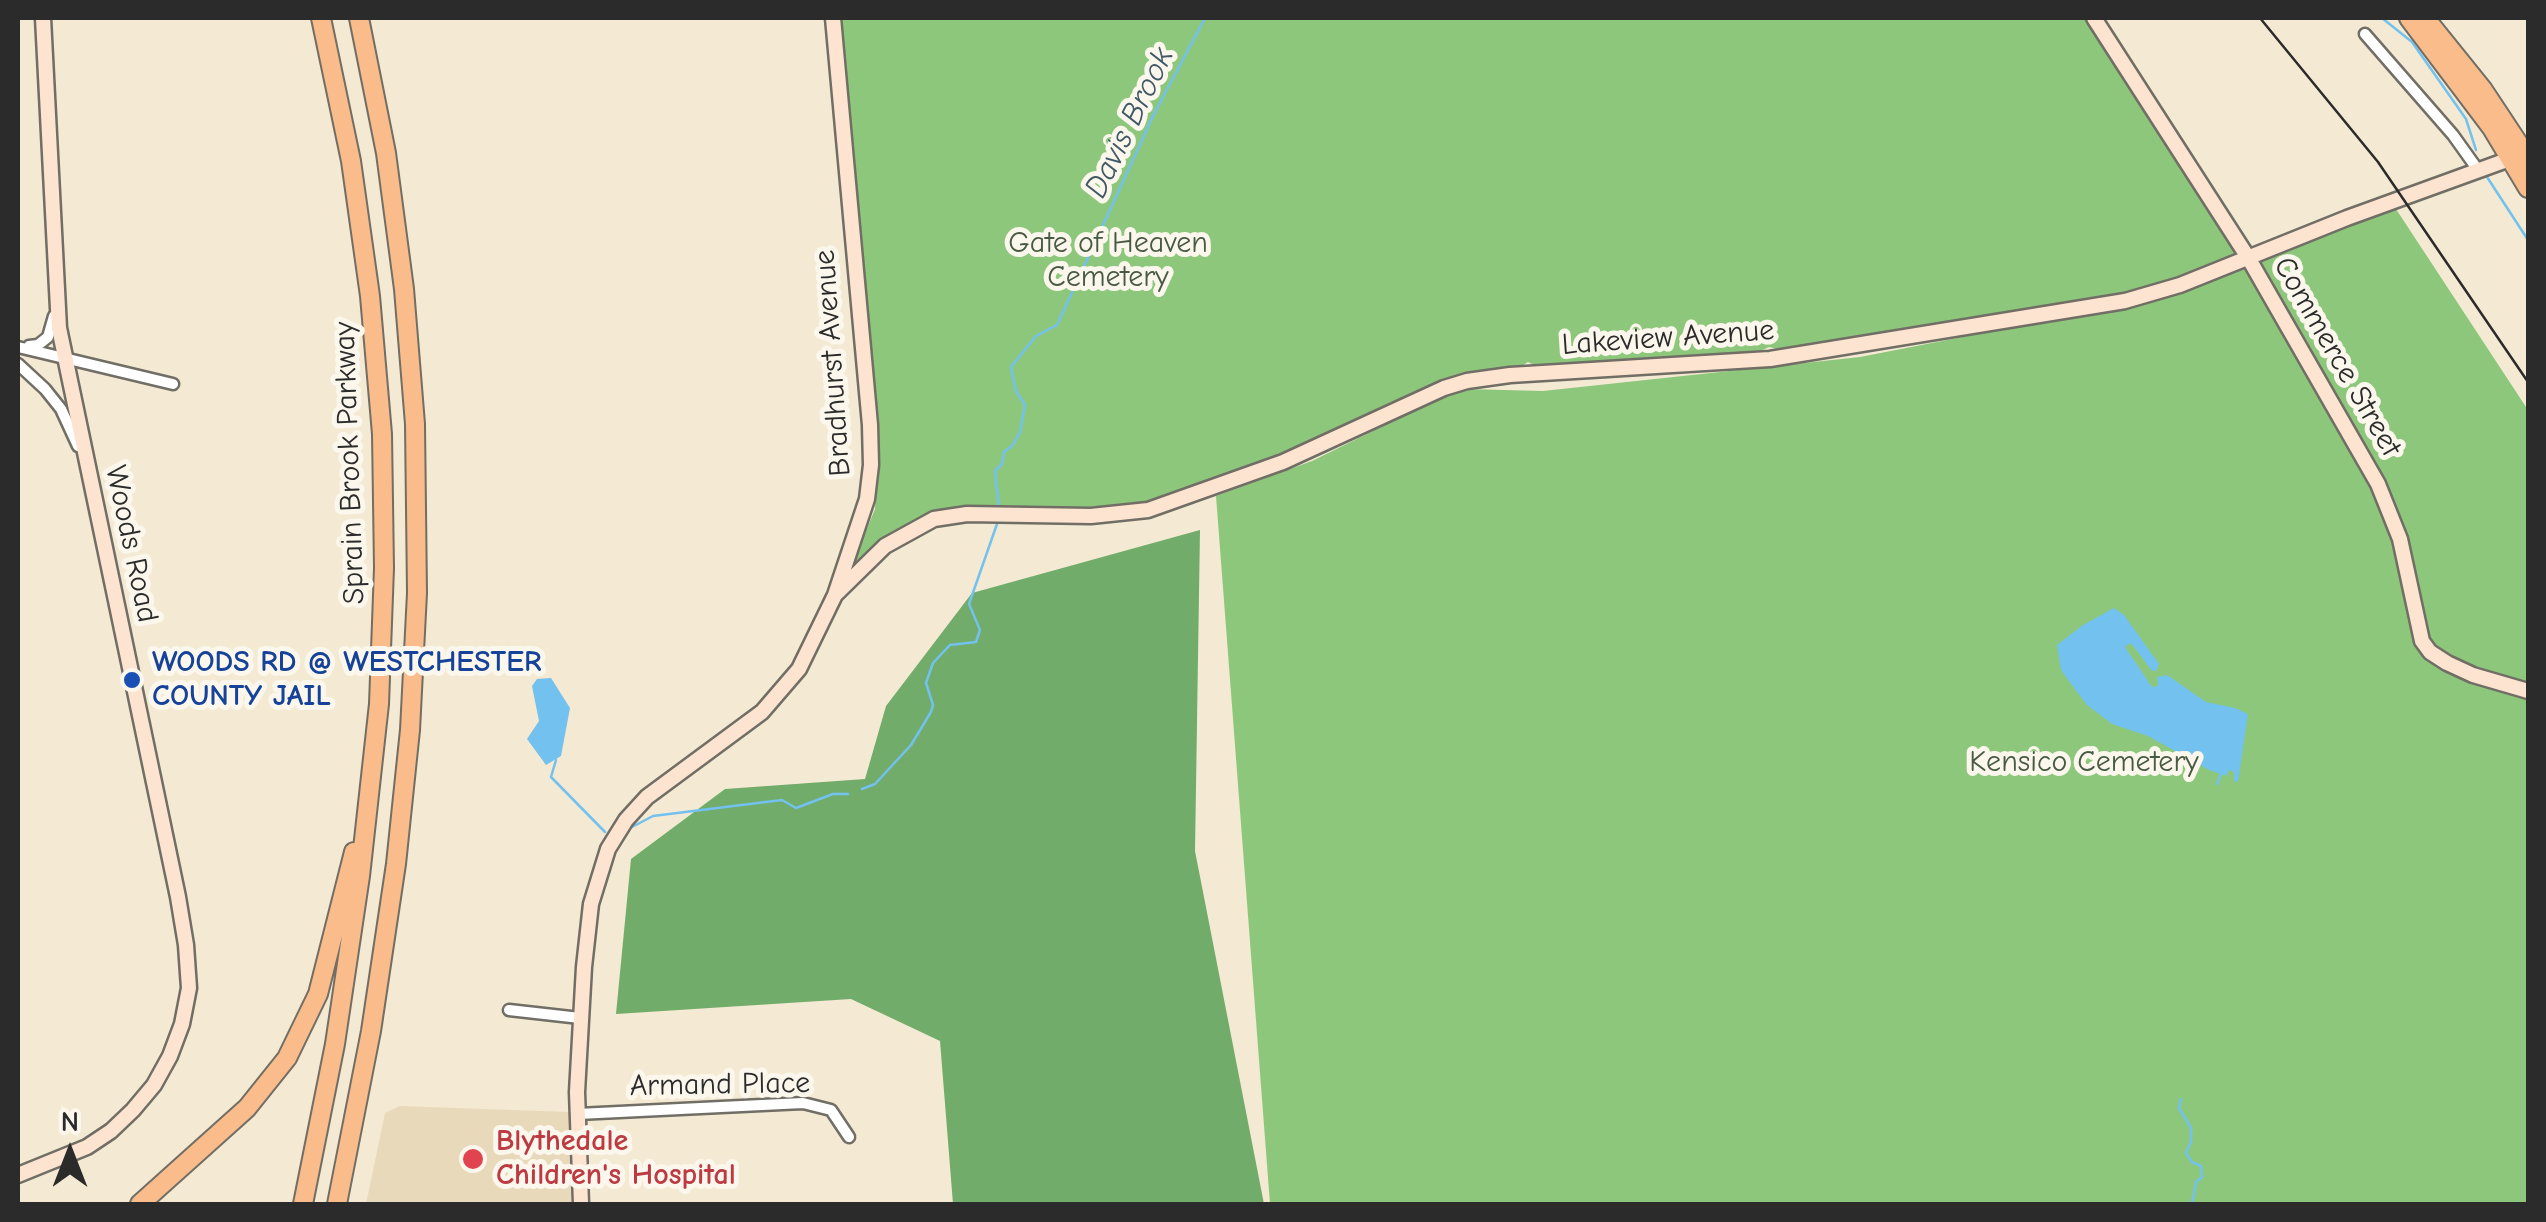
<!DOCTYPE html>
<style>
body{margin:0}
#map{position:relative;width:2546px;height:1222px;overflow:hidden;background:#f4ead3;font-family:"Comic Neue",sans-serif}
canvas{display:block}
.frame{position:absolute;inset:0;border:20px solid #2b2b2b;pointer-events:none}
.north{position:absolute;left:20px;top:1102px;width:100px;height:100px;-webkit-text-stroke:8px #fbf7ec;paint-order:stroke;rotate:0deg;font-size:28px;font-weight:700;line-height:40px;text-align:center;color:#2b2b2b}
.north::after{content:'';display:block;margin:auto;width:35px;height:45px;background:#2b2b2b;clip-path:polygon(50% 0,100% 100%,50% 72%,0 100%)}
</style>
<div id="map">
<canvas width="2546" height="1222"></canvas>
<div class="frame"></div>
<div class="north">N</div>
</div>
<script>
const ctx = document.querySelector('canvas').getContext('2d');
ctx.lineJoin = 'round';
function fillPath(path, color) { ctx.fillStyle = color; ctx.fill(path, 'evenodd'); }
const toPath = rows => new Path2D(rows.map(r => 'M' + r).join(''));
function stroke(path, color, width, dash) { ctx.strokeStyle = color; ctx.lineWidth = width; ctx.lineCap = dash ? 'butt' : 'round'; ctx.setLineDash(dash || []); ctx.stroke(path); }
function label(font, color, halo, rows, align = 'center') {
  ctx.font = font + ' "Comic Neue",sans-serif'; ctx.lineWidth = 10; ctx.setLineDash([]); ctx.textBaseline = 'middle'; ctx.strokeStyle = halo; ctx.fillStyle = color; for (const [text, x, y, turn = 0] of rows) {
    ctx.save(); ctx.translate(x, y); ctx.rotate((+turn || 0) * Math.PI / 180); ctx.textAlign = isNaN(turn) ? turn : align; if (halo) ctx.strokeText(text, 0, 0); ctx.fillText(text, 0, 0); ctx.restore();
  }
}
fillPath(toPath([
 [400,1106,569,1112,571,1204,366,1204,385,1113]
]), '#e8d9ba');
fillPath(toPath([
 [839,18,2090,18,2236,249,2234,257,2161,283,2089,302,2049,306,1782,350,1769,347,1756,353,1538,367,1528,362,1517,369,1457,376,1251,468,1156,502,1124,509,924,517,892,534,857,568,851,567,875,509,878,435],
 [2394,206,2528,410,2528,1204,1270,1204,1216,496,1312,461,1426,405,1466,389,1543,391,1860,357,2167,297]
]), '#8dc77b');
fillPath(toPath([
 [1200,530,1195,851,1264,1204,953,1204,940,1041,851,999,616,1014,631,859,725,789,865,779,886,706,972,593]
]), '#72ac6b');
fillPath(toPath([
 [2114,608,2124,615,2159,664,2156,671,2152,671,2131,643,2125,647,2152,687,2158,686,2157,677,2167,675,2206,702,2235,708,2248,714,2238,782,2234,781,2234,772,2229,770,2226,776,2209,770,2148,736,2112,724,2087,705,2071,684,2061,670,2057,645,2083,625],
 [551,678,570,708,561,756,546,765,527,739,539,721,532,686,537,679]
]), '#73c1ee');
stroke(toPath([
 [2382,18,2412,42,2466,119,2476,150],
 [2487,177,2528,240],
 [999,507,995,471,1002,464,1004,452,1013,445,1020,432,1025,405,1016,391,1011,367,1036,336,1057,325,1154,114,1205,18],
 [556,760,551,777,605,832],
 [2217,784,2221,774],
 [862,789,875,784,911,745,931,712,933,705,926,683,933,663,950,645,976,642,980,630,969,604,997,524],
 [632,827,653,816,782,800,796,808,833,794,848,794],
 [2181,1099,2179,1108,2191,1128,2191,1142,2186,1153,2192,1162,2201,1166,2202,1177,2196,1182,2192,1204]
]), '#73c1ee', 2.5);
const street = toPath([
 [2365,34,2453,135,2478,170],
 [29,346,38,345,48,337,54,316],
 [18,347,173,384],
 [18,364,45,389,61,409,78,446],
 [509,1010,580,1018],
 [578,1114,803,1103,831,1110,849,1137]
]);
const secondary = toPath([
 [2094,18,2249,259,2378,484,2400,539,2422,641,2430,652,2447,663,2473,675,2528,691],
 [835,595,885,546,934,519,967,514,1091,516,1148,510,1283,462,1444,388,1467,381,1510,375,1770,359,2125,301,2180,285,2347,218,2518,156],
 [18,1175,87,1147,111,1131,133,1110,154,1085,170,1056,182,1024,189,988,186,945,178,897,59,328,43,18],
 [581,1204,577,1092,584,967,591,904,608,849,626,820,647,797,762,712,799,669,835,595,867,499,871,465,870,425,833,18]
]);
const highway = toPath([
 [2409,18,2492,128,2528,188],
 [2425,18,2483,90,2528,158],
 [140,1204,247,1108,287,1058,318,994,354,852],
 [303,1204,335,1044,360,876,379,704,384,568,382,434,370,296,351,161,321,18],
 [337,1204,371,1031,396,864,410,730,417,593,415,424,404,289,386,153,359,18]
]);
stroke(street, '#716e66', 15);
stroke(secondary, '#716e66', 19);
stroke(highway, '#716e66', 22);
stroke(street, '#fff', 10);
stroke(secondary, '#fde4d0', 14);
stroke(highway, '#f9bc8a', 18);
stroke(toPath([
 [2260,18,2378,162,2528,382]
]), '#2b2b2b', 2.5);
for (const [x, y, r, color] of [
 [132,680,10,"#1a4fb4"],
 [473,1159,12,"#e0444e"]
]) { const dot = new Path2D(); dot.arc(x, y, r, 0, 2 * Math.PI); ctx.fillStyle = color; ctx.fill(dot); stroke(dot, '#fbf7ec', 4); }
label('30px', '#485a43', '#fbf7ec', [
 ["Gate of Heaven",1108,244],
 ["Cemetery",1108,278],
 ["Kensico Cemetery",2084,763]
]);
label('30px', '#2b2b2b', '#fbf7ec', [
 ["Lakeview Avenue",1668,338,-4],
 ["Commerce Street",2337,357,60],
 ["Bradhurst Avenue",833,363,-94],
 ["Sprain Brook Parkway",350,463,-92],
 ["Woods Road",131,544,78],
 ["Armand Place",720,1085,-1]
]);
label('bold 30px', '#164399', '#fbf7ec', [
 ["WOODS RD @ WESTCHESTER",152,663],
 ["COUNTY JAIL",152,697]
], 'left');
label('bold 30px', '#be3a42', '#fbf7ec', [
 ["Blythedale",496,1142],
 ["Children's Hospital",496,1176]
], 'left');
label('italic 32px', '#415866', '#fbf7ec', [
 ["Davis Brook",1130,123,-64]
]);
</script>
